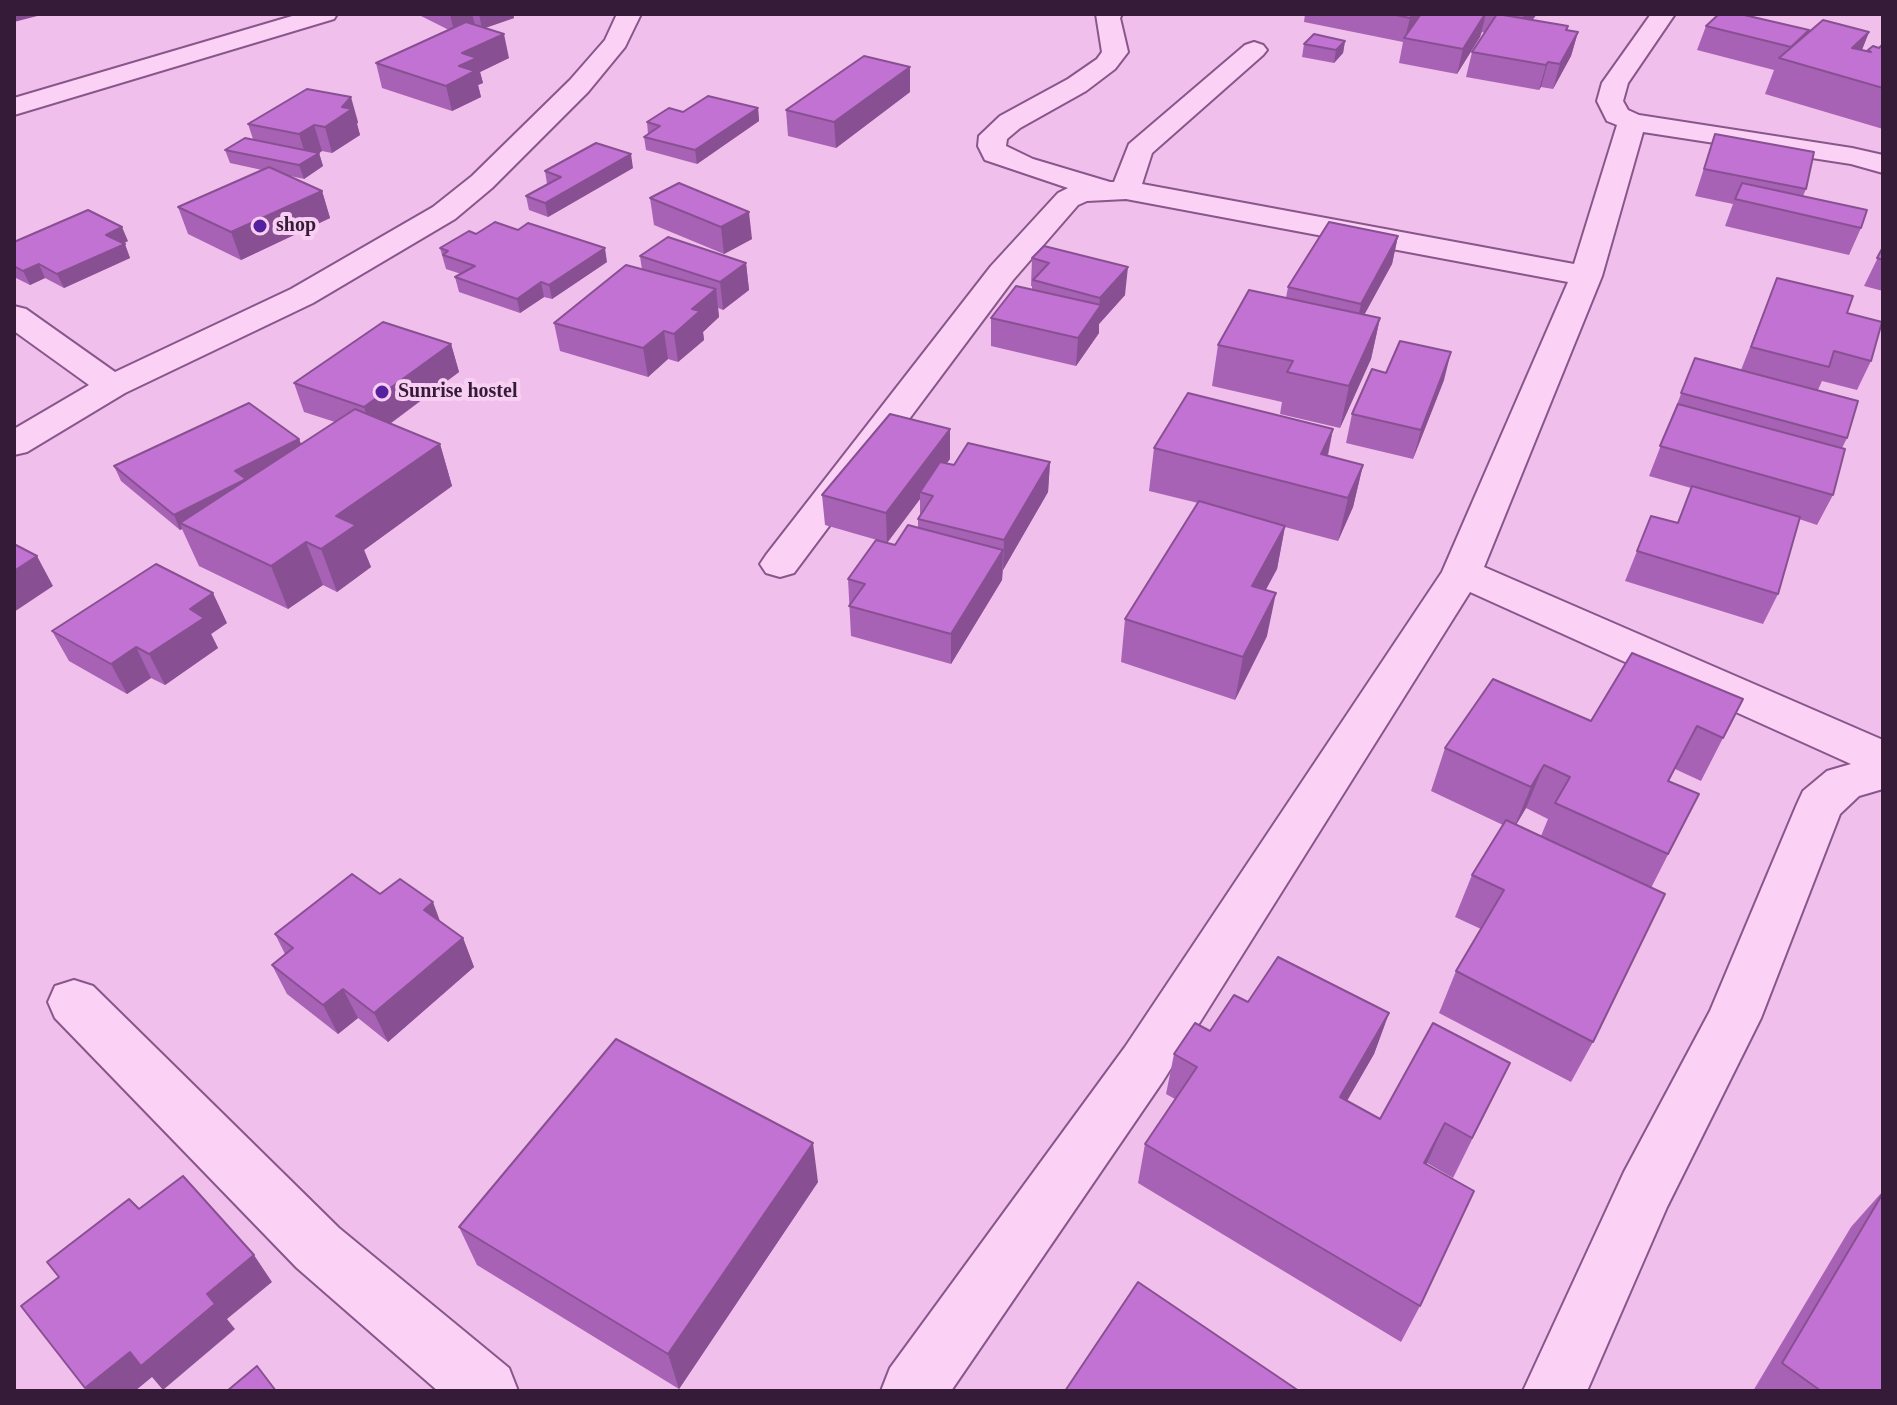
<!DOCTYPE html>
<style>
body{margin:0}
#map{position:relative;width:1897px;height:1405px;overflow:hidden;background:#f1bfeb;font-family:"Times New Roman",serif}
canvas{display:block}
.frame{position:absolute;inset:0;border:16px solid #361b39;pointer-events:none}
</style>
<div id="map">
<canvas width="1897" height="1405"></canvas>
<div class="frame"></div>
</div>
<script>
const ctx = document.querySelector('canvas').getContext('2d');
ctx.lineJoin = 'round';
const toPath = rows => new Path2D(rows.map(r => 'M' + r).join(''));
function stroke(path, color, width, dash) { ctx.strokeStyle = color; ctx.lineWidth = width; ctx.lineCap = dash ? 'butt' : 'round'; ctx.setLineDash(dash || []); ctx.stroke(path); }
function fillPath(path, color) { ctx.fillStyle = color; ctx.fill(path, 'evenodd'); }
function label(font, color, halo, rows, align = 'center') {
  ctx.font = font + ' "Times New Roman",serif'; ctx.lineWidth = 8; ctx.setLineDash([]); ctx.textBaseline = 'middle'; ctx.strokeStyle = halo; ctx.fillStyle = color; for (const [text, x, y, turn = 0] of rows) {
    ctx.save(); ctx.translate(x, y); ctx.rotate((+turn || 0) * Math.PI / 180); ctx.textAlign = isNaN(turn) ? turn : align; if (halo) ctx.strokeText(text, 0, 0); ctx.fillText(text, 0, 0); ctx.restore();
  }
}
const street = toPath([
 [299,14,337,14,334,19,14,115,14,98,299,14],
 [617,14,641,14,625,47,588,92,492,188,455,219,313,303,125,393,27,452,14,455,14,429,89,385,14,331,14,306,26,309,115,372,291,289,433,207,472,176,570,80,605,40,617,14],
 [1096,14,1122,14,1120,18,1128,52,1115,69,1086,91,1020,128,1007,139,1006,146,1033,159,1110,182,1114,182,1129,144,1245,45,1254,42,1263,45,1267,50,1263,55,1152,153,1142,184,1574,264,1617,125,1607,121,1597,101,1602,83,1651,14,1675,14,1628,83,1623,101,1628,110,1639,115,1852,148,1883,155,1883,173,1851,164,1643,132,1602,276,1484,567,1883,740,1883,789,1859,796,1840,814,1761,1018,1667,1207,1587,1391,1523,1391,1624,1172,1710,1011,1797,804,1803,791,1827,771,1851,764,1470,592,1163,1081,951,1391,881,1391,890,1368,1125,1047,1442,572,1568,282,1126,199,1087,201,1078,205,1013,280,794,573,780,577,766,573,760,564,766,555,991,266,1058,193,1068,188,985,160,978,146,979,136,1000,116,1068,79,1097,59,1102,52,1096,14],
 [74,980,93,986,339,1228,509,1368,518,1391,438,1391,297,1268,55,1018,48,1002,55,986,74,980]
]);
stroke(street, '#88568b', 4);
fillPath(street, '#fbd2f6');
fillPath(toPath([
 [417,14,513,14,514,18,485,28,509,58,480,72,483,83,478,85,481,97,452,111,382,88,376,63,449,30],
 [1305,14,1536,14,1532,20,1568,26,1567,30,1578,32,1571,56,1553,89,1541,87,1539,90,1466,77,1472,52,1485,33,1482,32,1480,37,1457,74,1399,63,1403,42,1304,22],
 [1706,26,1869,32,1862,50,1867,51,1868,50,1879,48,1883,44,1883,129,1765,94,1774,70,1697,50],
 [1345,41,1343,53,1334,63,1302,57,1304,44],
 [910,92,836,148,788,136,786,110],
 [758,108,759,121,697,164,646,150,644,137,648,134,647,122,683,112],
 [358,122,357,124,360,135,332,153,322,151,319,153,323,166,304,179,286,175,322,191,330,218,241,260,188,234,178,207,262,170,230,163,225,150,253,139,248,124],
 [1715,134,1806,189,1803,196,1861,228,1849,255,1725,226,1733,204,1695,196],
 [633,168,548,217,529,210,526,196,547,184,545,171],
 [650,198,752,239,724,254,654,225],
 [476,234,607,262,552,299,544,297,520,313,459,292,455,277,461,274,446,269,440,248],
 [1398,236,1392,264,1364,314,1380,318,1371,359,1340,428,1280,414,1282,402,1212,386,1218,345,1286,298,1288,287],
 [128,241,124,243,130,258,64,288,45,278,30,285,14,277,14,242],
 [1044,246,1125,295,1099,324,1099,333,1076,366,991,346,991,318,1032,290,1032,286,1031,286,1032,258],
 [1883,247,1883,291,1864,286],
 [640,256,746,263,749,290,723,310,718,308,719,317,703,332,704,340,678,362,668,359,648,377,560,351,554,323,642,270],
 [1777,278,1847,313,1871,361,1857,390,1822,381,1818,390,1847,438,1842,448,1833,495,1817,525,1799,519,1778,594,1763,624,1625,581,1651,516,1677,523,1691,488,1649,476,1695,358,1741,370],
 [451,344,459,372,390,424,440,444,452,486,364,550,371,567,337,592,323,585,288,609,199,566,182,529,180,530,121,481,114,466,299,439,301,444,335,422,304,412,294,383],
 [1386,373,1444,380,1413,459,1346,443,1352,414],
 [1333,429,1328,456,1363,465,1353,507,1338,541,1285,527,1277,569,1265,590,1267,636,1235,700,1121,662,1125,619,1198,503,1149,491,1154,448],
 [950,459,946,464,954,465,1050,462,1048,492,1003,570,1002,580,951,664,851,636,848,579,884,542,825,525,822,495],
 [920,499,920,515,918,519,918,527,895,545,887,543],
 [227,623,211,634,218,648,165,685,151,678,127,694,69,661,52,631],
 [1743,699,1701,781,1675,769,1669,781,1699,794,1651,888,1593,1042,1571,1082,1439,1013,1456,971,1481,929,1455,917,1472,875,1503,825,1431,791,1445,748,1591,721],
 [1526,808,1548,819,1541,836,1516,825],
 [380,894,440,921,463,938,474,967,388,1042,358,1018,338,1034,287,994,272,965,285,954,275,934],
 [1248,1002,1389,1013,1374,1054,1347,1101,1380,1119,1510,1063,1453,1178,1427,1163,1427,1164,1420,1306,1401,1342,1138,1183,1145,1144,1175,1099,1166,1094,1174,1054,1210,1031],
 [818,1182,679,1389,477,1265,459,1227],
 [1883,1191,1883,1391,1753,1391,1851,1227]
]), '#a762b5');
fillPath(toPath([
 [14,14,45,14,14,22],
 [450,14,472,14,475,25,454,32],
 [479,14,513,14,514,18,482,29],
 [1413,14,1421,14,1405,38,1410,18],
 [1486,14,1480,37,1457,74,1463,49],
 [1524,14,1536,14,1535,17,1519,33],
 [1578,32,1571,56,1553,89,1560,64],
 [1869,32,1855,67,1852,48],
 [504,34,509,58,480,72,483,83,478,85,481,97,452,111,446,86,459,66,462,53],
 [1345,41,1343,53,1334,63,1336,50],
 [1548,62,1541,87,1539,90,1546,65],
 [910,67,910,92,836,148,834,122],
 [351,97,358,122,357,124,360,135,332,153,325,127],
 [758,108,759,121,697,164,695,150],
 [314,125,322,151,319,153,323,166,304,179,299,165,307,160,299,134],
 [631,154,633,168,548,217,545,203],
 [322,191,330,218,241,260,231,232],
 [749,212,752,239,724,254,721,227],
 [122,227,128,241,112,249,106,235],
 [1398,236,1392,264,1355,332,1361,304],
 [125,244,130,258,64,288,57,274],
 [605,248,607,262,552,299,549,285],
 [746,263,749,290,723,310,720,282],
 [39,264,45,278,30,285,23,271],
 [1128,267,1125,295,1099,324,1099,333,1076,366,1078,338,1099,307,1100,298],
 [541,282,544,297,520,313,517,299],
 [716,289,719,317,703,332,704,340,678,362,674,334,692,309],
 [1380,318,1371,359,1340,428,1349,386],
 [664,331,668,359,648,377,643,348],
 [451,344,459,372,373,436,364,407],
 [1451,352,1444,380,1413,459,1421,430],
 [950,429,950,459,924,493,920,492,920,499,887,543,886,513],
 [1333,429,1324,471,1321,454],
 [299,439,305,454,180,523,182,529,180,530,174,515,235,471],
 [440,444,452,486,364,550,371,567,337,592,321,549,336,516],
 [1050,462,1048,492,1003,570,1004,540],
 [1363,465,1353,507,1338,541,1348,498],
 [1285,526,1277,569,1245,629,1252,586],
 [306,542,323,585,288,609,271,566],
 [1003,550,1002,580,951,664,951,634],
 [37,556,53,586,14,612,14,571],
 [213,593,227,623,211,634,218,648,165,685,149,654,190,609],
 [1276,593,1267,636,1235,700,1243,657],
 [136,647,151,678,127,694,111,664],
 [1544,765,1526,808,1513,830,1531,787],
 [433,902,444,932,424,910],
 [463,938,474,967,388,1042,374,1013],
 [343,989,358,1018,338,1034,323,1005],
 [1389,1013,1374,1054,1326,1137,1340,1097],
 [1445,1123,1427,1163,1407,1202,1424,1163],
 [813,1143,818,1182,679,1389,668,1354],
 [254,1255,272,1282,227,1319,235,1329,163,1390,152,1377,135,1391,89,1391,85,1388,130,1352,207,1294]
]), '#885093');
const building = toPath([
 [1391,14,1413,14,1410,18,1391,14],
 [1421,14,1485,14,1463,49,1404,38,1421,14],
 [1497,14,1568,26,1566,30,1578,32,1560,64,1548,62,1546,65,1472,52,1497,14],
 [1719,14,1740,14,1809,30,1791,47,1706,26,1719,14],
 [1823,20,1869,32,1852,48,1871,52,1868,50,1873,46,1879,48,1883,44,1883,88,1779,58,1823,20],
 [466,22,504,34,462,53,477,58,459,66,475,71,446,86,376,63,466,22],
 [1314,34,1345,41,1336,50,1304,44,1314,34],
 [864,56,910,67,834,122,786,110,864,56],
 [307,89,351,97,342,107,352,109,325,127,314,125,299,134,248,124,307,89],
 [708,96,758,108,695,150,644,137,660,126,647,122,669,108,683,112,708,96],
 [1715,134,1814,152,1806,189,1704,169,1715,134],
 [245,138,319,153,299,165,225,150,245,138],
 [596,143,631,154,545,203,526,196,561,177,545,171,596,143],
 [269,167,322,191,231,232,178,207,269,167],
 [679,183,749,212,721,227,650,198,679,183],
 [1742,183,1867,210,1861,228,1735,199,1742,183],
 [88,210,122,227,106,235,125,244,57,274,39,264,23,271,14,266,14,242,88,210],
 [495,222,518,230,528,223,605,248,549,285,541,282,517,299,455,277,475,266,443,255,448,251,440,248,469,231,476,234,495,222],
 [1329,222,1398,236,1361,304,1288,287,1329,222],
 [668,237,746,263,720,282,640,256,668,237],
 [1044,246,1128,267,1100,298,1033,280,1049,263,1032,258,1044,246],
 [1883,247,1883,260,1877,258,1883,247],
 [626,265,716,289,692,309,700,311,674,334,664,331,643,348,554,323,626,265],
 [1777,278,1853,296,1847,313,1882,322,1871,361,1834,351,1829,367,1751,347,1777,278],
 [1016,286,1101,305,1078,338,991,318,1016,286],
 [1249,290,1380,318,1349,386,1287,372,1293,361,1218,345,1249,290],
 [383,322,451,344,364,407,294,383,383,322],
 [1400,341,1451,352,1421,430,1352,414,1372,369,1386,373,1400,341],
 [1695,358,1858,401,1847,438,1681,393,1695,358],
 [1188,393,1333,429,1321,454,1363,465,1348,498,1154,448,1188,393],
 [249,403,299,439,235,471,246,479,174,515,114,466,249,403],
 [1678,404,1845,449,1833,495,1660,446,1678,404],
 [355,409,440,444,336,516,356,525,321,549,306,542,271,566,180,523,355,409],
 [890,414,950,429,886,513,822,495,890,414],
 [968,443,1050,462,1004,540,918,519,933,496,920,492,940,462,954,465,968,443],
 [1692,486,1800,517,1778,594,1637,551,1651,516,1678,523,1692,486],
 [1199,501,1285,526,1252,586,1276,593,1243,657,1125,619,1199,501],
 [908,525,1003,550,951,634,849,606,865,584,848,579,876,540,895,545,908,525],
 [14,544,37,556,14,571,14,544],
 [156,564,213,593,190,609,204,618,149,654,136,647,111,664,52,631,156,564],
 [1632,653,1743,699,1723,738,1697,726,1668,781,1699,794,1668,854,1555,803,1570,777,1544,765,1531,787,1445,748,1493,679,1591,721,1632,653],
 [1506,820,1665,894,1593,1042,1456,971,1504,890,1472,875,1506,820],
 [352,874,380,894,400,879,433,902,424,910,463,938,374,1013,343,989,323,1005,272,965,293,948,275,934,352,874],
 [1278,957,1389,1013,1340,1097,1380,1119,1433,1023,1510,1063,1472,1138,1445,1123,1424,1163,1474,1191,1420,1306,1145,1144,1197,1067,1174,1054,1195,1023,1210,1031,1234,995,1248,1002,1278,957],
 [616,1039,813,1143,668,1354,459,1227,616,1039],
 [183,1176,254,1255,207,1294,215,1304,141,1366,130,1352,85,1388,21,1306,59,1277,47,1262,129,1199,139,1209,183,1176],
 [1883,1193,1883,1391,1821,1391,1782,1363,1883,1193],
 [1138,1282,1299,1391,1065,1391,1138,1282],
 [257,1366,276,1391,227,1391,257,1366]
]);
fillPath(building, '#c272d2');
stroke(building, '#885093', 2);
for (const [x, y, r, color] of [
 [260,226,8,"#55219e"],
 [382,392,8,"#55219e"]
]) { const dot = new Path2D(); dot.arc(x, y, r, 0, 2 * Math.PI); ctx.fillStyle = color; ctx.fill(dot); stroke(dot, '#f8cff2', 3); }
label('bold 20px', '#361b39', '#f8cff2', [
 ["shop",276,226],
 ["Sunrise hostel",398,392]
], 'left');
</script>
